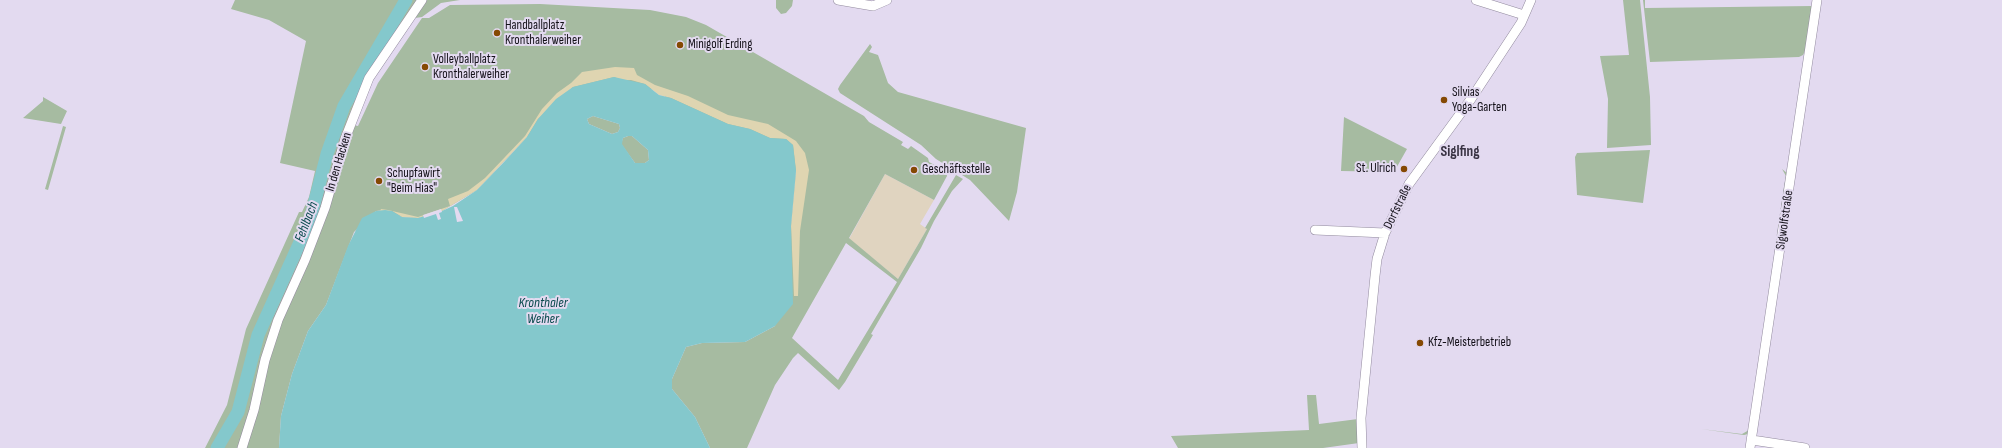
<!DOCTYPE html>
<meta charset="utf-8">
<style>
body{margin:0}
canvas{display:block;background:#e3daf0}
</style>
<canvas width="2002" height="448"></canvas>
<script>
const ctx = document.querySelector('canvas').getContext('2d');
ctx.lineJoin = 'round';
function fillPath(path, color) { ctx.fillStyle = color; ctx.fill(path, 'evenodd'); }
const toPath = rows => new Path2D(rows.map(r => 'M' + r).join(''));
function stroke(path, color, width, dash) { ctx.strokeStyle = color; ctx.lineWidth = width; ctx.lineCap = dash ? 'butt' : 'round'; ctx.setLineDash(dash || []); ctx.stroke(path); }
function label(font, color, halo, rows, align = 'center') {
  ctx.font = font + ' "Sofia Sans Condensed",sans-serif'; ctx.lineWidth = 4; ctx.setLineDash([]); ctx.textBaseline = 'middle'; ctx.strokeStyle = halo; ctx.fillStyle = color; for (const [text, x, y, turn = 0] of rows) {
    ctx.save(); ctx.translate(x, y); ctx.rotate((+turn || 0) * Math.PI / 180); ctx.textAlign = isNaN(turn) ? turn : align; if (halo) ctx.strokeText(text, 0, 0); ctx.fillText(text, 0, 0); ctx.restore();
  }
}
fillPath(toPath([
 [885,174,934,200,920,224,927,229,898,279,849,239]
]), '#e0d4c0');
fillPath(toPath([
 [235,0,417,0,348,124,358,126,378,83,422,18,429,18,450,5,540,4,650,10,686,17,706,25,864,116,869,122,903,142,901,145,908,149,911,146,928,158,929,162,946,171,947,176,934,200,885,174,849,238,898,279,927,229,925,228,956,175,963,179,952,191,934,221,921,248,871,334,873,335,845,382,839,390,798,353,793,358,775,385,747,448,710,448,695,417,672,389,672,379,686,347,702,343,745,342,775,326,791,226,796,171,652,89,527,137,477,190,442,211,418,218,402,217,385,210,376,211,354,232,326,305,308,331,292,374,281,416,279,448,205,448,227,405,246,329,299,212,302,212,309,197,315,171,280,163,306,41,269,20,231,9],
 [846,243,897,282,838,380,792,338],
 [426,0,460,0,441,3,422,17,415,18],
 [776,0,793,0,792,6,786,13,781,14,776,8],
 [1623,0,1640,0,1650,97,1651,145,1607,148,1608,99,1600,56,1629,55],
 [1643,0,1645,0,1645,8,1813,6,1807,47,1803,55,1799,57,1650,62],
 [870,44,872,47,869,52,878,55,888,83,898,92,1026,128,1017,192,1009,221,970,180,936,159,921,145,840,93,838,89,840,85],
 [43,97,67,111,61,124,23,118,43,101],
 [593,116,619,124,620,128,618,132,612,134,589,124,587,119],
 [1344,117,1407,149,1394,172,1341,171],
 [63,126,66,127,48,190,45,189],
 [628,136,632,136,648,150,649,160,645,163,635,163,621,144,623,138],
 [1650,150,1643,203,1577,195,1575,157,1577,153],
 [1782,169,1787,173,1748,434,1744,435,1701,429,1742,434,1749,430,1784,187,1786,176],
 [1307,395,1316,395,1319,424,1358,419,1359,443,1323,448,1178,448,1171,436,1309,430]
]), '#a6bba1');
fillPath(toPath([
 [615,67,634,68,637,75,655,85,688,96,728,115,768,124,796,141,805,153,809,170,800,231,798,296,794,296,791,226,796,171,793,145,786,139,770,138,750,129,728,124,671,98,659,95,645,84,631,80,622,80,614,77,573,87,538,119,527,137,477,190,442,211,418,218,402,217,392,211,380,211,381,209,388,210,418,217,450,206,448,199,468,191,485,178,525,136,542,109,557,93,571,83,582,72]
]), '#dfd5b1');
fillPath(toPath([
 [614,77,645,84,659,95,671,98,728,124,750,129,770,138,786,139,793,145,796,171,791,226,793,304,775,326,745,342,702,343,686,347,672,379,672,389,695,417,710,448,279,448,281,416,292,374,308,331,326,305,348,246,362,218,376,211,385,210,392,211,402,217,418,218,442,211,453,206,477,190,504,162,527,137,538,119,556,99,573,87],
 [593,116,619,124,620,128,618,132,612,134,589,124,587,119],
 [628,136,632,136,648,150,649,160,645,163,635,163,622,144,623,138]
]), '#84c8cc');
fillPath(toPath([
 [454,207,457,207,463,221,457,222],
 [441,209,442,212,439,213,441,219,438,220,436,214,424,218,423,215]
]), '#e3daf0');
stroke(toPath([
 [217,448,238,412,258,335,310,220,327,154,344,106,406,0]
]), '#84c8cc', 13);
const minor = toPath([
 [838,0,873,6,887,0],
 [1476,0,1524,15],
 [1315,230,1385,233],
 [1752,440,1805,448],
 [242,448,254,410,265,360,278,320,305,260,325,208,345,139,369,78,422,0],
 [1362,448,1361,418,1375,276,1377,259,1385,233,1409,184,1471,99,1521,23,1531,0],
 [1750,448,1817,0]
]);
stroke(minor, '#928a9e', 10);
stroke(minor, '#fff', 9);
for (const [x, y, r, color] of [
 [497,33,4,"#854903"],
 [680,45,4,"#854903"],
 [425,67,4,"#854903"],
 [1444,100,4,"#854903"],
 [1404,169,4,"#854903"],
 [914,170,4,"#854903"],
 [379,181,4,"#854903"],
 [1420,343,4,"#854903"]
]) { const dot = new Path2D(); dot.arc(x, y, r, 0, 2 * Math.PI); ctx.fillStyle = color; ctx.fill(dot); stroke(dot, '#e3daf0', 1.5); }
label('13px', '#131018', '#e3daf0', [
 ["Handballplatz",505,26],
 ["Kronthalerweiher",505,41],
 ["Minigolf Erding",688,45],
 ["Volleyballplatz",433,60],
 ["Kronthalerweiher",433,75],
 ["Silvias",1452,93],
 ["Yoga-Garten",1452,108],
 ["St. Ulrich",1396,169,"right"],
 ["Geschäftsstelle",922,170],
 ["Schupfawirt",387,174],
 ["\"Beim Hias\"",387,189],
 ["Kfz-Meisterbetrieb",1428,343]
], 'left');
label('13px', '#131018', '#e3daf0', [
 ["In den Hacken",339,162,-73],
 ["Dorfstraße",1398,207,-64],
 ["Sigwolfstraße",1785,220,-82]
]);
label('italic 14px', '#08494c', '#e3daf0', [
 ["Fehlbach",307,222,-69],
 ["Kronthaler",543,303],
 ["Weiher",543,319]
]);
label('bold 15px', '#393343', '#e3daf0', [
 ["Siglfing",1460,152]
]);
</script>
